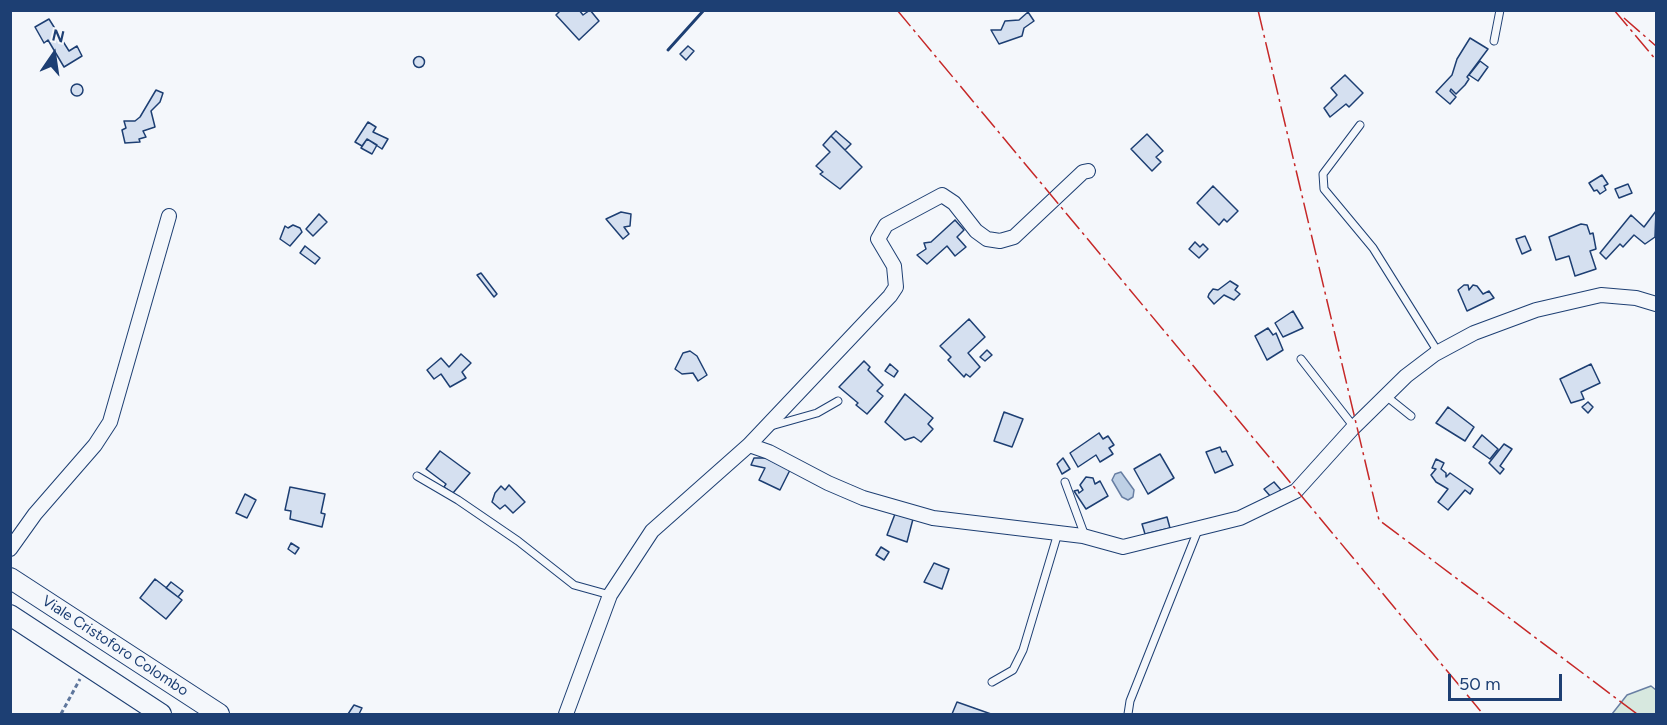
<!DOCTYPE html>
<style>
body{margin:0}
#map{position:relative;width:1667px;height:725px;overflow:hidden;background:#f4f7fb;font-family:Figtree,sans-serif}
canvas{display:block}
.frame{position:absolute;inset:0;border:12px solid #1d3f73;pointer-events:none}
.north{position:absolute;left:24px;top:24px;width:60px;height:60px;-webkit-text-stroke:4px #f4f7fb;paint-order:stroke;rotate:13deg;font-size:16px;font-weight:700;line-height:24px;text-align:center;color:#1d3f73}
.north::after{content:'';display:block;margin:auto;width:21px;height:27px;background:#1d3f73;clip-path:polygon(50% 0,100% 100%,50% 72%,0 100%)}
.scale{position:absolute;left:1448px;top:674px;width:114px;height:27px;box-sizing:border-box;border:3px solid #1d3f73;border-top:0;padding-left:8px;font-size:18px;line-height:21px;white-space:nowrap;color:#1d3f73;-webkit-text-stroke:4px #f4f7fb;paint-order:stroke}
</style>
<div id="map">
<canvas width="1667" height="725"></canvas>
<div class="frame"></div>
<div class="north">N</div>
<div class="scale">50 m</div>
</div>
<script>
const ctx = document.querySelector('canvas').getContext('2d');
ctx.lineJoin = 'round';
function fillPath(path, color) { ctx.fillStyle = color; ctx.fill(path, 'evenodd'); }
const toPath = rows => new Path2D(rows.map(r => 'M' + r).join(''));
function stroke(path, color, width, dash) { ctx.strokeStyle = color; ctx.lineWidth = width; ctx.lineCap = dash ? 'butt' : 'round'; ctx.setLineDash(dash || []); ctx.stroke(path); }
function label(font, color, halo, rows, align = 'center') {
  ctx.font = font + ' Figtree,sans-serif'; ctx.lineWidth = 4.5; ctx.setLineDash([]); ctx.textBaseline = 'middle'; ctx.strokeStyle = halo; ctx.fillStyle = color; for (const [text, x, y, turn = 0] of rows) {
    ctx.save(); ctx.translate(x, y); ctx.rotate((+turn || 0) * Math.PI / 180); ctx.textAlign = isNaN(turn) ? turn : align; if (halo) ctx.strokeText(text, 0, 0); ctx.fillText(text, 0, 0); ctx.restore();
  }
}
const green = toPath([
 [1651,686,1656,690,1656,714,1612,714,1627,695,1651,686]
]);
fillPath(green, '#d7e8df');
stroke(green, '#687fa3', 1.5);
const water = toPath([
 [1121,472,1134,490,1133,497,1128,500,1122,497,1112,480,1115,474,1121,472]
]);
fillPath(water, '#bed0e5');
stroke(water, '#687fa3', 1.5);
const building = toPath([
 [561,10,579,10,583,15,590,10,599,21,579,40,556,15,561,10],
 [1028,12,1034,21,1024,28,1022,36,999,44,991,30,1001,30,1005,21,1019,20,1028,12],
 [49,19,69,51,77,46,82,56,64,67,48,40,44,43,35,27,49,19],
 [1470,38,1488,49,1467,77,1469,79,1465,85,1456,94,1451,89,1450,91,1456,97,1450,104,1436,92,1452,75,1457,59,1470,38],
 [688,46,694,51,686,60,680,54,688,46],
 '413.5 62a5.5 5.5 0 1 1 11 0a5.5 5.5 0 1 1-11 0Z',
 [1480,61,1488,67,1478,81,1469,75,1480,61],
 [1345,75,1363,93,1349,107,1346,104,1330,117,1324,108,1337,95,1331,88,1345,75],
 '71 90a6 6 0 1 1 12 0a6 6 0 1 1-12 0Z',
 [156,90,163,93,160,102,151,111,155,127,143,131,146,137,139,139,140,142,125,143,122,130,126,128,124,121,135,121,140,117,156,90],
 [368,122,376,127,373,132,388,139,382,149,367,139,362,146,355,142,368,122],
 [836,131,851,144,845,150,831,136,836,131],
 [1147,134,1163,151,1156,157,1161,162,1152,171,1131,149,1147,134],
 [831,136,862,167,840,189,820,174,823,172,816,166,830,152,823,145,831,136],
 [367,139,377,145,372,154,361,148,367,139],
 [1602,175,1608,184,1604,186,1606,190,1600,194,1597,190,1594,191,1589,183,1602,175],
 [1628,184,1632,193,1619,198,1615,189,1628,184],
 [1213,186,1238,211,1227,222,1224,219,1219,225,1197,203,1213,186],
 [1656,211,1655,237,1645,244,1634,235,1623,247,1620,244,1606,259,1600,253,1631,215,1644,227,1656,211],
 [621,212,631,214,630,226,624,227,629,234,623,239,606,219,621,212],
 [319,214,327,222,313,236,306,229,319,214],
 [955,220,964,230,957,237,966,247,955,256,947,246,927,264,917,255,926,249,924,243,931,242,955,220],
 [1581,224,1587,225,1590,234,1593,233,1596,249,1590,251,1596,269,1575,276,1569,256,1556,260,1549,237,1581,224],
 [293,225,300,228,302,232,290,246,280,239,285,226,288,228,293,225],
 [1525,236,1531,250,1522,254,1516,239,1525,236],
 [1195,242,1200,247,1203,244,1208,249,1199,258,1189,249,1195,242],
 [305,246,320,258,315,264,300,253,305,246],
 [481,273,497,294,494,297,477,275,481,273],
 [1230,281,1238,286,1235,290,1240,294,1234,300,1224,295,1214,304,1208,297,1209,294,1213,289,1218,290,1230,281],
 [1464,285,1468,285,1469,290,1473,285,1477,286,1483,294,1489,291,1494,298,1467,311,1458,290,1464,285],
 [1293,311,1303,328,1283,337,1275,323,1293,311],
 [969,319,985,337,968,353,980,367,970,377,966,374,964,377,948,360,951,357,940,346,969,319],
 [1268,328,1273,335,1276,333,1283,350,1267,360,1255,336,1268,328],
 [987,350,992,355,985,361,980,357,987,350],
 [690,351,697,356,707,375,698,381,693,373,682,374,675,369,683,353,690,351],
 [461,354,471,363,462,372,466,378,450,387,441,374,434,379,427,370,441,358,449,367,461,354],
 [864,361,870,367,868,370,883,385,877,391,883,396,867,414,856,405,858,403,839,387,864,361],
 [890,364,898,371,894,377,885,371,890,364],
 [1591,364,1600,383,1581,392,1584,399,1571,403,1560,379,1591,364],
 [905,394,933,418,928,424,933,429,921,442,914,437,905,440,885,422,905,394],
 [1588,402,1593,407,1588,413,1582,407,1588,402],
 [1448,407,1474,427,1465,441,1436,423,1448,407],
 [1004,412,1023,419,1012,447,994,441,1004,412],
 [1099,433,1103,439,1108,436,1114,445,1109,448,1113,454,1100,462,1096,455,1078,467,1070,453,1099,433],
 [1482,435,1498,449,1490,459,1473,447,1482,435],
 [1504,444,1512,449,1500,466,1504,469,1500,474,1489,463,1504,444],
 [1220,447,1222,452,1226,451,1233,465,1215,473,1206,452,1220,447],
 [440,451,470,473,453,493,444,487,446,484,426,469,440,451],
 [1160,454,1174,478,1148,494,1134,469,1160,454],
 [754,458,766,458,790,470,780,490,759,480,765,468,751,465,754,458],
 [1063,458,1070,469,1062,474,1057,464,1063,458],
 [1436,459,1444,463,1441,469,1446,473,1446,477,1450,473,1473,489,1470,494,1465,490,1448,510,1438,502,1448,489,1436,482,1431,475,1436,469,1432,468,1436,459],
 [1086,477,1093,478,1095,484,1100,481,1108,496,1086,509,1074,491,1078,490,1079,493,1083,490,1080,485,1086,477],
 [1274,482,1281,490,1271,497,1264,489,1274,482],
 [509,485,525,502,513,513,505,505,500,509,492,502,495,493,501,486,505,490,509,485],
 [290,487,325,494,321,513,325,514,322,527,290,519,291,511,285,510,290,487],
 [245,494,256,500,247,518,236,513,245,494],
 [895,514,913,519,907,542,887,535,895,514],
 [1167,517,1170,528,1145,534,1142,524,1167,517],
 [291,543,299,548,295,554,288,549,291,543],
 [881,547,889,552,884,560,876,555,881,547],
 [934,563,949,569,942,589,924,582,934,563],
 [155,579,182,600,166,619,140,598,155,579],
 [171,582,183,591,178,597,166,588,171,582],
 [957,702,991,714,952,714,957,702],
 [354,705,362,708,359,714,348,714,354,705]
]);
fillPath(building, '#d5e0f0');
stroke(building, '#1d3f73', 1.5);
const service = toPath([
 [1494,41,1500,10],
 [1360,125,1323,174,1324,189,1373,248,1438,352],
 [1301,359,1354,427],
 [1386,396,1411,416],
 [771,426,817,413,838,401],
 [417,476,458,500,518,541,574,585,610,595],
 [1065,482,1085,536],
 [992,682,1013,670,1023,650,1058,533],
 [1128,714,1130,701,1198,530]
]);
const minor = toPath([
 [749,445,769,452,828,483,863,498,933,518,1083,536,1123,547,1240,518,1296,491,1352,429,1406,376,1435,354,1474,333,1536,310,1601,295,1636,298,1656,304],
 [10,549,35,514,95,445,110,422,169,216],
 [566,714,610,595,652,531,749,445,890,296,896,287,894,266,878,239,886,225,942,195,954,203,976,231,987,239,1000,241,1014,237,1083,172,1088,171]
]);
const secondary = toPath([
 [10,578,219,714],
 [10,615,161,714]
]);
stroke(service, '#1d3f73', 9);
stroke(minor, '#1d3f73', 16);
stroke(secondary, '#1d3f73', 22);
stroke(toPath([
 [61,714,80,679]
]), '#5e769c', 3, [4.5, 3]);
stroke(service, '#f4f7fb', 7);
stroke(minor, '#f4f7fb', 14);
stroke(secondary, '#f4f7fb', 20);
stroke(toPath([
 [668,50,704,10]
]), '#1d3f73', 3);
stroke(toPath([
 [897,10,1483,714],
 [1258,10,1379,520,1637,714],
 [1614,10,1656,60],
 [1624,18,1656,46]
]), '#c62828', 1.5, [21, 4.5, 3, 4.5]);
label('15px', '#1d3f73', '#f4f7fb', [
 ["Viale Cristoforo Colombo",115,646,33]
]);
</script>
